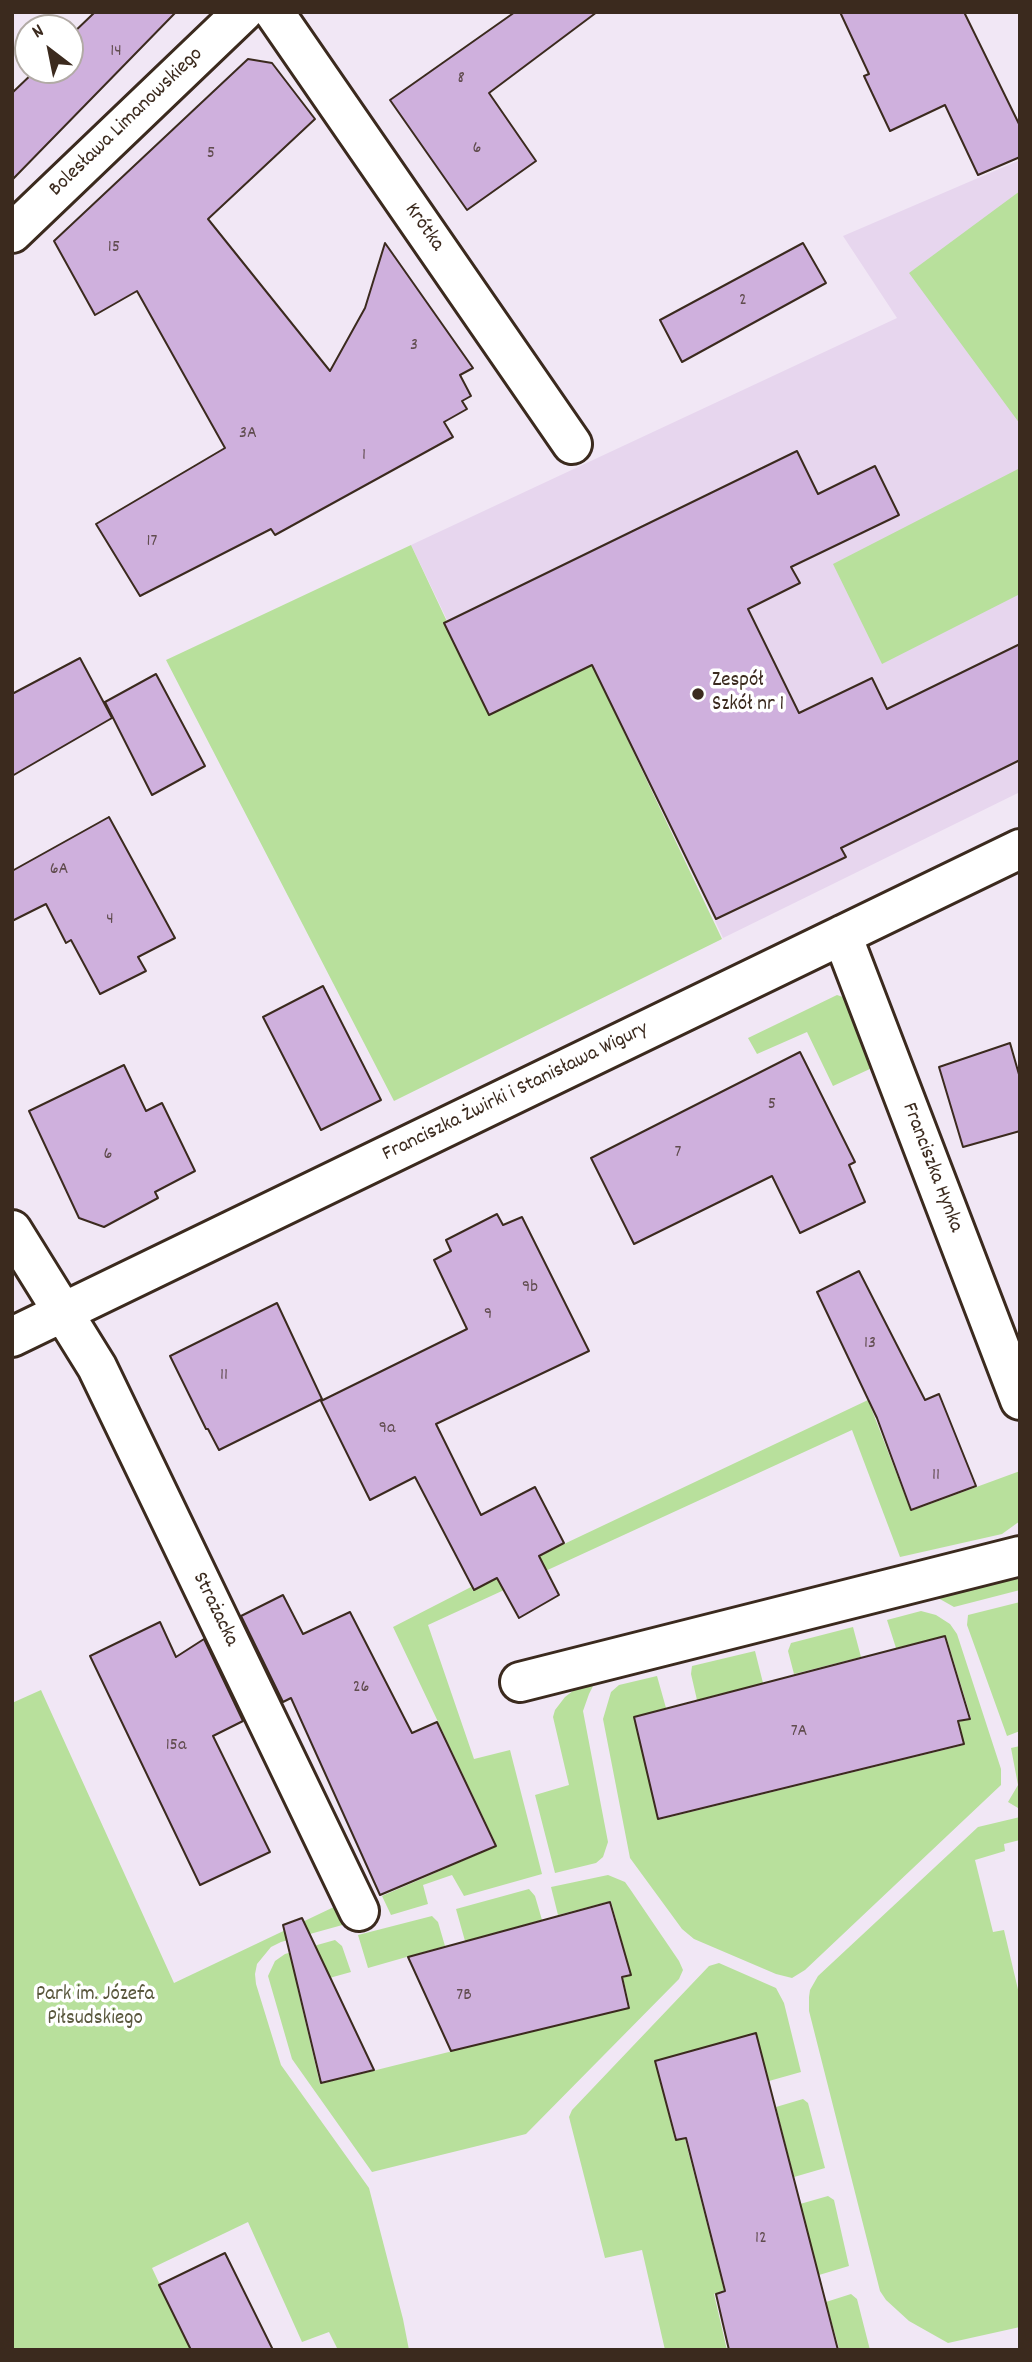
<!DOCTYPE html>
<meta charset="utf-8">
<style>
body{margin:0}
#map{position:relative;width:1032px;height:2362px;overflow:hidden;background:#f1e7f5;font-family:Dekko,sans-serif}
canvas{display:block}
.frame{position:absolute;inset:0;border:14px solid #3b2a1e;pointer-events:none}
.north{position:absolute;left:14px;top:14px;width:70px;height:70px;box-sizing:border-box;background:#fff;border:2px solid #b1aaa5;border-radius:50%;rotate:328deg;font-size:19px;font-weight:700;line-height:28px;text-align:center;color:#3b2a1e}
.north::after{content:'';display:block;margin:auto;width:24px;height:32px;background:#3b2a1e;clip-path:polygon(50% 0,100% 100%,50% 72%,0 100%)}
</style>
<div id="map">
<canvas width="1032" height="2362"></canvas>
<div class="frame"></div>
<div class="north">N</div>
</div>
<script>
const ctx = document.querySelector('canvas').getContext('2d');
ctx.lineJoin = 'round';
function fillPath(path, color) { ctx.fillStyle = color; ctx.fill(path, 'evenodd'); }
const toPath = rows => new Path2D(rows.map(r => 'M' + r).join(''));
function stroke(path, color, width, dash) { ctx.strokeStyle = color; ctx.lineWidth = width; ctx.lineCap = dash ? 'butt' : 'round'; ctx.setLineDash(dash || []); ctx.stroke(path); }
function label(font, color, halo, rows, align = 'center') {
  ctx.font = font + ' Dekko,sans-serif'; ctx.lineWidth = 7; ctx.setLineDash([]); ctx.textBaseline = 'middle'; ctx.strokeStyle = halo; ctx.fillStyle = color; for (const [text, x, y, turn = 0] of rows) {
    ctx.save(); ctx.translate(x, y); ctx.rotate((+turn || 0) * Math.PI / 180); ctx.textAlign = isNaN(turn) ? turn : align; if (halo) ctx.strokeText(text, 0, 0); ctx.fillText(text, 0, 0); ctx.restore();
  }
}
fillPath(toPath([
 [1020,160,1020,792,723,938,594,661,491,711,411,545,897,318,843,236]
]), '#e7d6ee');
fillPath(toPath([
 [1020,191,1020,424,909,273],
 [1020,468,1020,594,882,664,833,564],
 [411,545,490,713,592,665,722,939,394,1101,166,660],
 [837,995,846,998,872,1068,833,1086,807,1032,757,1054,748,1038],
 [868,1400,911,1511,1020,1471,1020,1521,1002,1534,900,1557,852,1430,428,1625,474,1759,510,1750,542,1874,464,1896,452,1875,423,1885,428,1904,391,1915,382,1896,497,1846,393,1627,471,1587,473,1591,564,1544],
 [1020,1572,1020,1590,954,1607,931,1594],
 [1020,1602,1020,1731,1007,1736,967,1625,968,1615],
 [921,1611,936,1615,950,1624,957,1634,1001,1769,1001,1785,805,1970,792,1978,776,1974,694,1939,682,1929,630,1858,603,1719,611,1692,619,1685,657,1676,666,1708,634,1717,658,1820,964,1745,959,1722,971,1718,946,1636,896,1648,887,1620],
 [853,1627,861,1657,794,1674,788,1651,791,1643],
 [755,1651,763,1683,697,1700,691,1674,692,1666],
 [597,1678,589,1694,583,1711,608,1842,603,1857,596,1863,555,1873,535,1795,569,1785,553,1717,555,1710,565,1697,578,1687],
 [41,1690,174,1983,336,1906,346,1924,281,1942,271,1947,257,1964,255,1974,256,1984,281,2065,369,2188,403,2319,409,2350,338,2350,329,2332,302,2342,248,2222,152,2268,191,2350,12,2350,12,1703],
 [1020,1746,1020,1807,1018,1808,1008,1802,1018,1785,1011,1748],
 [1020,1817,1020,1840,1004,1844,1005,1851,975,1860,993,1932,1004,1930,1020,1998,1020,2327,948,2343,909,2321,886,2300,880,2291,809,2011,809,1997,810,1990,818,1976,978,1827],
 [608,1875,625,1882,630,1889,679,1961,683,1970,679,1979,526,2134,372,2172,292,2059,268,1976,275,1961,285,1954,335,1940,342,1946,351,1972,297,1987,320,2084,630,2007,623,1978,631,1975,611,1901,558,1915,551,1887],
 [529,1889,535,1896,542,1920,465,1941,456,1909],
 [432,1916,438,1922,445,1946,368,1968,358,1935],
 [719,1963,776,1988,784,2003,801,2072,769,2081,756,2033,686,2052,688,2059,657,2069,675,2140,685,2139,724,2290,714,2294,727,2350,665,2350,642,2250,605,2258,569,2117,572,2110,709,1966],
 [803,2099,808,2103,825,2168,794,2177,776,2107],
 [828,2196,834,2200,849,2266,819,2275,800,2204],
 [851,2294,857,2299,870,2350,834,2350,839,2348,826,2302]
]), '#b8e09c');
const building = toPath([
 [95,12,176,12,12,180,12,93,36,70,70,70,70,36,95,12],
 [515,12,597,12,489,93,536,161,467,210,390,100,515,12],
 [840,12,964,12,1020,126,1020,157,978,175,945,105,890,131,864,76,869,74,840,12],
 [248,59,272,63,315,119,208,219,330,371,365,308,385,243,473,368,460,375,471,396,462,401,467,409,444,422,453,437,275,535,271,529,140,596,96,524,225,448,137,291,95,315,54,241,248,59],
 [803,243,826,283,682,362,660,320,803,243],
 [797,451,818,494,875,466,899,515,791,567,800,583,748,609,799,713,872,678,887,709,1020,644,1020,760,841,848,846,857,716,919,592,665,489,715,444,623,797,451],
 [80,658,112,718,12,776,12,694,80,658],
 [156,674,205,766,152,795,105,702,156,674],
 [109,817,175,938,138,957,146,971,100,994,71,940,66,943,46,904,12,921,12,871,109,817],
 [323,986,381,1100,321,1130,263,1017,323,986],
 [1010,1043,1020,1078,1020,1131,963,1147,939,1067,1010,1043],
 [800,1052,855,1162,849,1165,865,1202,800,1233,772,1176,634,1244,591,1158,800,1052],
 [124,1065,146,1111,162,1103,195,1171,155,1192,158,1198,104,1227,79,1218,29,1111,124,1065],
 [497,1214,503,1225,522,1217,589,1351,436,1424,481,1515,535,1487,564,1543,539,1556,559,1595,519,1618,497,1578,474,1590,415,1477,370,1500,321,1401,467,1329,434,1260,451,1251,446,1240,497,1214],
 [859,1271,925,1400,939,1394,976,1486,911,1510,877,1418,817,1292,859,1271],
 [277,1303,322,1399,219,1450,208,1429,206,1429,170,1356,277,1303],
 [283,1595,303,1634,350,1612,412,1733,437,1722,496,1846,380,1895,291,1698,283,1702,241,1616,283,1595],
 [160,1622,176,1657,204,1639,243,1721,213,1736,270,1852,200,1885,90,1656,160,1622],
 [945,1636,970,1719,958,1721,964,1744,658,1819,634,1717,945,1636],
 [610,1902,631,1975,622,1977,629,2008,451,2051,408,1957,610,1902],
 [302,1918,374,2070,321,2083,283,1925,302,1918],
 [756,2033,797,2191,838,2350,729,2350,716,2294,725,2291,686,2138,676,2140,655,2061,756,2033],
 [225,2253,273,2350,191,2350,159,2285,225,2253]
]);
fillPath(building, '#cfb0dd');
stroke(building, '#3b2a1e', 2);
const minor = toPath([
 [274,12,572,444],
 [12,233,243,12],
 [842,935,1020,1400],
 [12,1230,97,1367,359,1911],
 [12,1337,1020,849],
 [520,1682,1020,1556]
]);
stroke(minor, '#3b2a1e', 44);
stroke(minor, '#fff', 38);
for (const [x, y, r, color] of [
 [698,694,7,"#3b2a1e"]
]) { const dot = new Path2D(); dot.arc(x, y, r, 0, 2 * Math.PI); ctx.fillStyle = color; ctx.fill(dot); stroke(dot, '#fff', 2.5); }
label('18px', '#604c4e', null, [
 ["14",116,53],
 ["8",461,80],
 ["6",477,150],
 ["5",211,155],
 ["15",114,249],
 ["2",743,302],
 ["3",414,347],
 ["3A",248,435],
 ["1",364,457],
 ["17",152,543],
 ["6A",59,871],
 ["4",110,921],
 ["5",772,1106],
 ["7",678,1154],
 ["6",108,1156],
 ["9b",530,1289],
 ["9",488,1316],
 ["13",870,1345],
 ["11",224,1377],
 ["9a",387,1430],
 ["11",936,1477],
 ["26",361,1689],
 ["7A",799,1733],
 ["15a",176,1747],
 ["7B",464,1997],
 ["12",761,2240]
]);
label('21px', '#3b2a1e', '#fff', [
 ["Bolesława Limanowskiego",127,123,-44],
 ["Krótka",423,228,55],
 ["Franciszka Żwirki i Stanisława Wigury",516,1093,-26],
 ["Franciszka Hynka",931,1168,69],
 ["Strażacka",214,1610,64]
]);
label('21px', '#3b2a1e', '#fff', [
 ["Zespół",712,682],
 ["Szkół nr 1",712,706]
], 'left');
label('21px', '#5a583e', '#fff', [
 ["Park im. Józefa",95,1996],
 ["Piłsudskiego",95,2020]
]);
</script>
